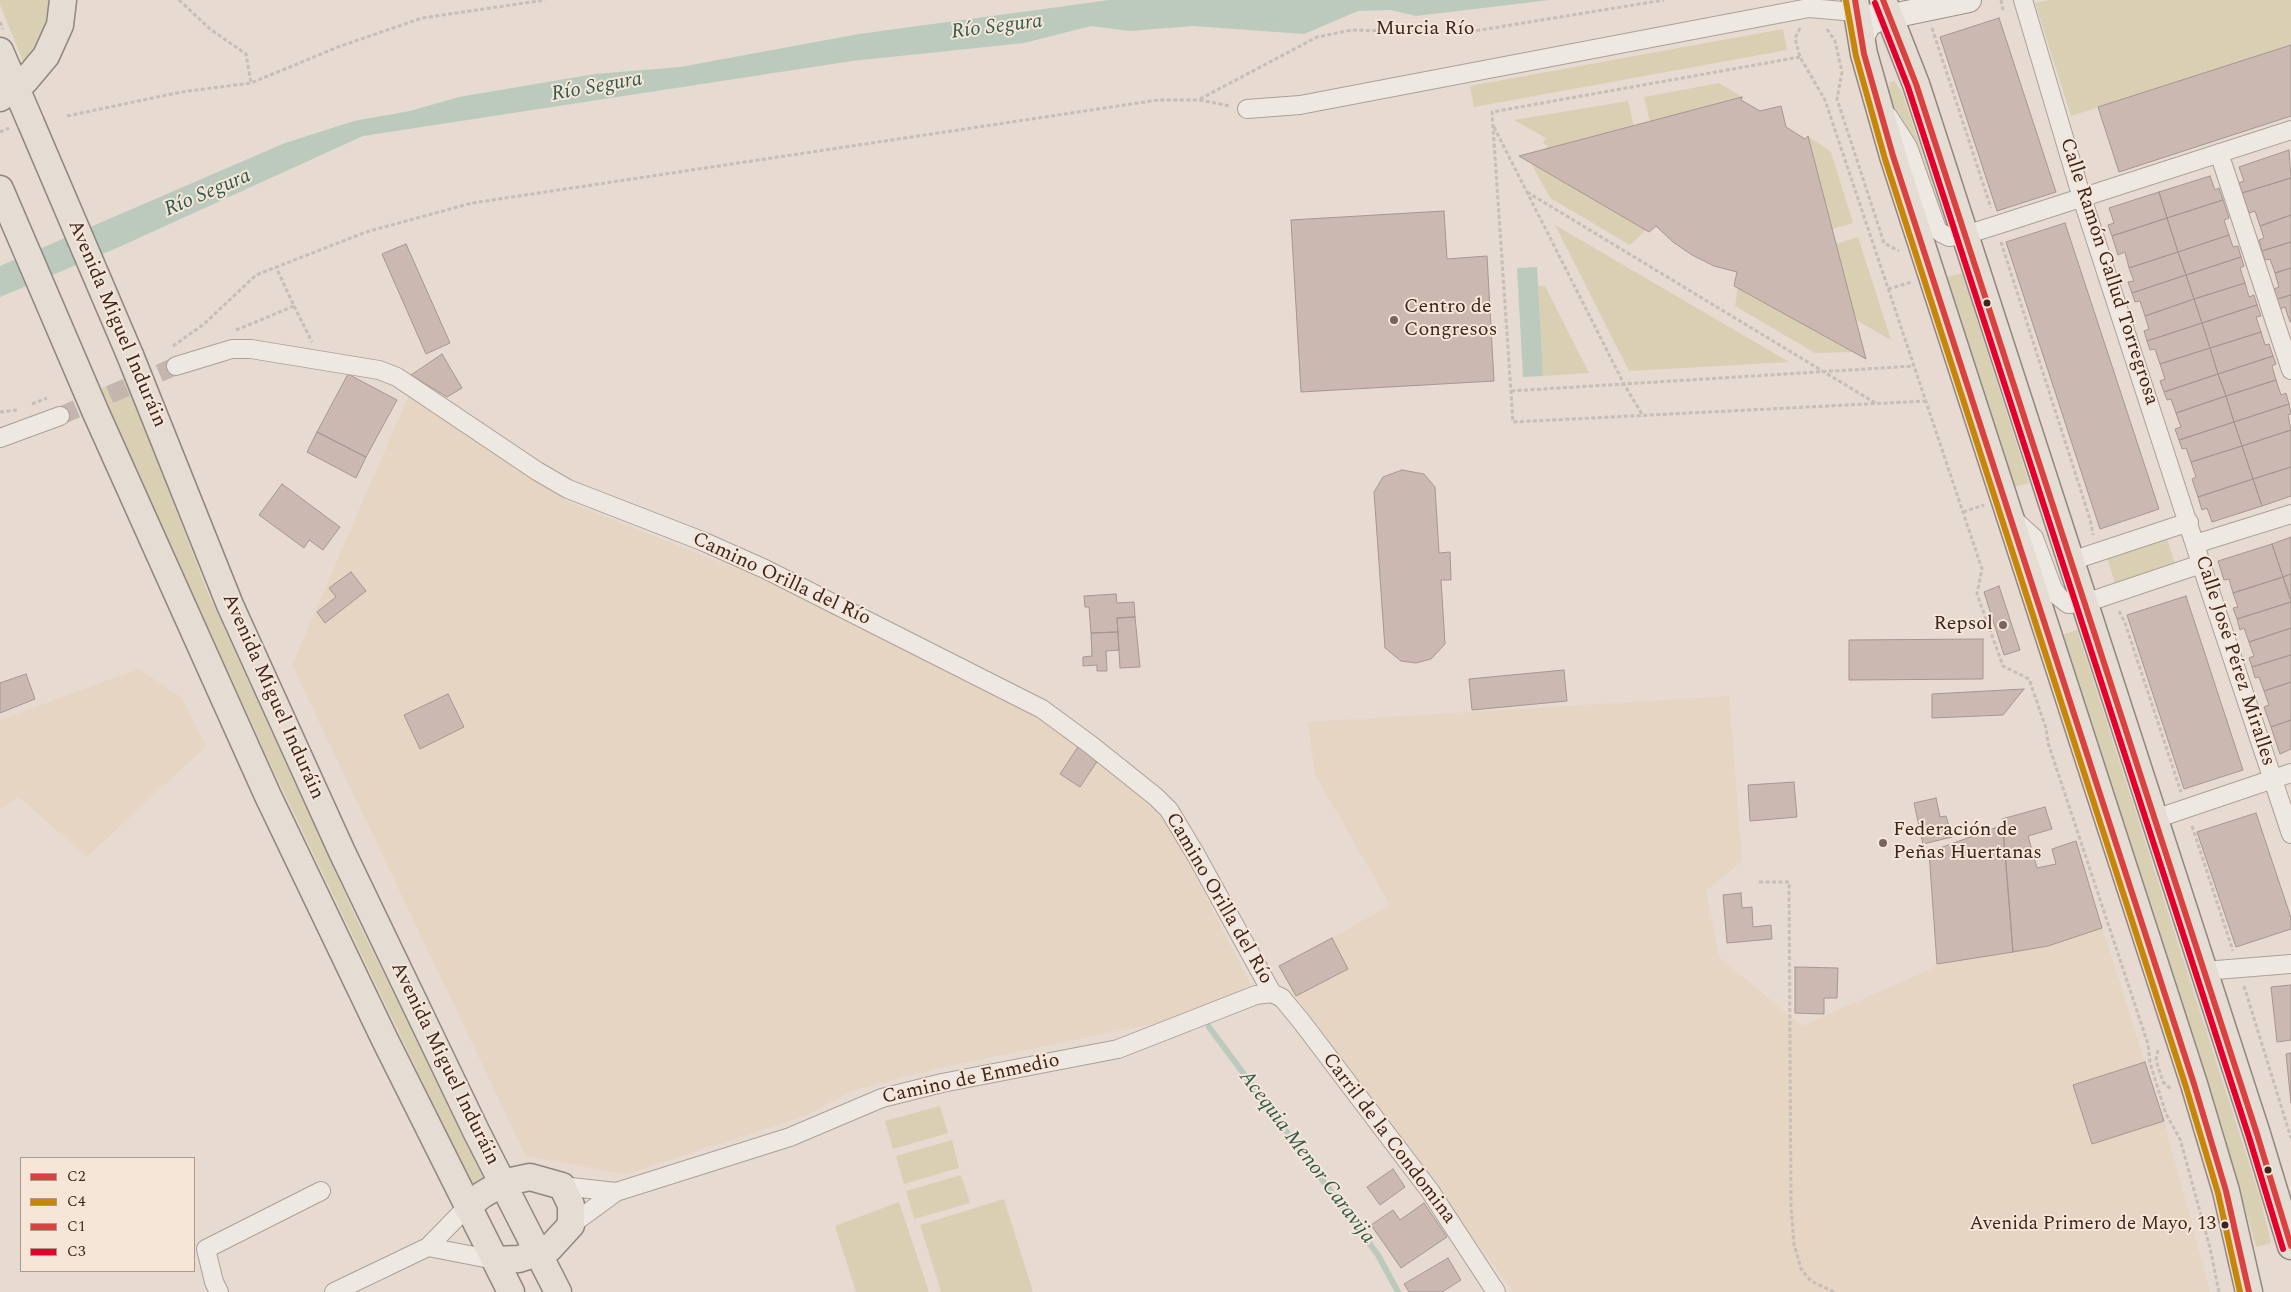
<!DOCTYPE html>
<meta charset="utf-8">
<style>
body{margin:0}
#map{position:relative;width:2291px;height:1292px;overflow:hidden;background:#e6dad1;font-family:Spectral,serif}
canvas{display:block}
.legend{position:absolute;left:20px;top:1157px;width:175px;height:115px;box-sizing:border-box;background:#f6e6d8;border:1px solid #ac998e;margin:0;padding:6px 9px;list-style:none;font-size:15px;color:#3c2620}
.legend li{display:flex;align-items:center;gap:10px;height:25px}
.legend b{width:25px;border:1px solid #ac998e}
</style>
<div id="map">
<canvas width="2291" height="1292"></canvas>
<ul class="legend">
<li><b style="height:6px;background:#da4240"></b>C2</li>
<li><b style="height:6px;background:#c88608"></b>C4</li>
<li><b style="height:6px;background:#da4240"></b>C1</li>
<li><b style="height:6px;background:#e4002b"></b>C3</li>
</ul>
</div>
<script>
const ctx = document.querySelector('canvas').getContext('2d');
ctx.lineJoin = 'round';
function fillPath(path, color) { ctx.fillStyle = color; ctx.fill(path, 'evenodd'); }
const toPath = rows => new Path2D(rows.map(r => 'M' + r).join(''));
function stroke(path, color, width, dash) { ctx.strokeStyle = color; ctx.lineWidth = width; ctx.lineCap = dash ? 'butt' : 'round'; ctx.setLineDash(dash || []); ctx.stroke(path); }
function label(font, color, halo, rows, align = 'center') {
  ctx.font = font + ' Spectral,serif'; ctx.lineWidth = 4; ctx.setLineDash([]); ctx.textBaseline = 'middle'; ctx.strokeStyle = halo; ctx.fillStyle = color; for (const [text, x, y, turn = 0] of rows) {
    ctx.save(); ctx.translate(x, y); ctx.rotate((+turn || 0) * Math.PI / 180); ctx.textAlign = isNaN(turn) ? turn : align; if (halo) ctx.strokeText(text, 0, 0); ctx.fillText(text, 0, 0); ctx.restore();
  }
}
fillPath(toPath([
 [409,395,568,502,750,574,822,606,1047,721,1127,780,1166,819,1252,987,1171,1020,939,1068,851,1091,805,1116,626,1174,526,1156,292,665],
 [139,669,182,698,206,746,87,857,19,797,0,809,0,720],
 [1729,696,1742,861,1706,891,1719,957,1802,1026,1931,969,1937,964,2048,946,2102,928,2145,1062,2074,1085,2092,1144,2164,1121,2210,1292,1513,1292,1296,996,1348,969,1332,938,1390,905,1315,774,1308,722]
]), '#e5d5c2');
fillPath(toPath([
 [0,0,50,0,49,15,42,40,33,55,23,61,0,5],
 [2051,0,2291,0,2291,45,2071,116,2035,3],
 [1783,29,1787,50,1474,107,1470,86],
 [1894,81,1902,92,1942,213,1940,216,1895,115,1889,90,1890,82],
 [1719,83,1742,97,1650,122,1644,97],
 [1628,101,1634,126,1546,149,1548,146,1543,143,1546,138,1514,120],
 [1808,136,1831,152,1853,223,1832,229],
 [1531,163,1646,230,1630,245,1550,198],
 [1555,225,1789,362,1629,371],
 [1858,237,1891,340,1856,320,1836,244],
 [1962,273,2029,483,2014,487,1947,277],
 [1538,286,1545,286,1589,373,1543,376],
 [1738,288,1853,352,1815,353,1735,306],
 [125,378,208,593,359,924,486,1179,472,1185,273,770,100,389],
 [2167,539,2176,567,2116,586,2107,558],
 [2077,630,2237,1126,2260,1197,2271,1243,2256,1247,2223,1130,2062,635],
 [940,1106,948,1133,893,1149,885,1121],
 [952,1140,959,1168,904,1184,896,1156],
 [961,1175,970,1203,914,1219,906,1191],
 [1004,1199,1033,1292,941,1292,920,1225],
 [899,1202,929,1292,856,1292,835,1226]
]), '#d9d0b3');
fillPath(toPath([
 [1110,0,1550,0,1416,16,1391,10,1358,11,1304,34,1193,26,1130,31,1091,26,1024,43,852,61,363,136,119,247,0,297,0,266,285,143,354,121,410,111,459,97,595,74,680,67,859,34],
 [1537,267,1543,376,1523,377,1517,268]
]), '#bbcabd');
stroke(toPath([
 [1209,1027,1378,1255,1398,1292]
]), '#bbcabd', 6);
const building = toPath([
 [1999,18,2056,192,1997,211,1940,37,1999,18],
 [2291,45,2291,116,2119,172,2098,107,2291,45],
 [1742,97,1741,100,1760,111,1781,106,1786,127,1805,139,1808,136,1866,359,1734,286,1737,272,1714,266,1692,255,1673,242,1656,226,1649,232,1519,156,1742,97],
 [2289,150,2291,178,2242,193,2239,183,2244,181,2239,167,2289,150],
 [2210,176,2215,190,2219,188,2223,200,2167,218,2159,192,2210,176],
 [2291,178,2291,215,2260,226,2255,211,2249,213,2242,193,2291,178],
 [2159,192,2167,218,2112,236,2108,225,2114,223,2109,208,2159,192],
 [2223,200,2229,218,2224,220,2229,235,2178,252,2167,218,2223,200],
 [1444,211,1447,259,1487,256,1494,381,1301,392,1291,220,1444,211],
 [2291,215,2291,242,2262,251,2259,240,2264,238,2260,226,2291,215],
 [2167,218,2178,252,2129,268,2125,252,2118,255,2112,236,2167,218],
 [2065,223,2159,509,2100,529,2006,242,2065,223],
 [2229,235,2233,247,2238,246,2241,257,2186,275,2178,252,2229,235],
 [2291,242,2291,268,2275,273,2270,259,2265,260,2262,251,2291,242],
 [406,244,450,343,426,354,382,254,406,244],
 [2178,252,2186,275,2132,293,2128,282,2134,281,2129,268,2178,252],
 [2241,257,2244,266,2240,268,2245,283,2194,299,2186,275,2241,257],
 [2291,268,2291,295,2277,299,2274,289,2279,287,2275,273,2291,268],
 [2186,275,2194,299,2145,316,2140,301,2135,302,2132,293,2186,275],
 [2245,283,2249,297,2254,295,2257,305,2202,323,2194,299,2245,283],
 [2291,295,2291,322,2290,322,2285,307,2280,309,2277,299,2291,295],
 [2194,299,2202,323,2147,341,2144,331,2149,329,2145,316,2194,299],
 [2257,305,2261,316,2256,317,2261,332,2210,348,2202,323,2257,305],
 [2202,323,2210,348,2160,364,2155,349,2150,350,2147,341,2202,323],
 [2261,332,2265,345,2269,344,2273,356,2218,374,2210,348,2261,332],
 [2210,348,2218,374,2164,392,2160,381,2165,379,2160,364,2210,348],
 [442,354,462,388,447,397,411,375,442,354],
 [2273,356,2276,364,2272,366,2276,380,2226,396,2218,374,2273,356],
 [348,374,397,400,366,457,317,432,348,374],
 [2218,374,2226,396,2176,413,2171,399,2167,400,2164,392,2218,374],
 [2276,380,2281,395,2286,393,2289,404,2234,422,2226,396,2276,380],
 [2226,396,2234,422,2179,440,2175,429,2181,427,2176,413,2226,396],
 [2289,404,2291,414,2288,415,2291,430,2242,446,2234,422,2289,404],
 [2234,422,2242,446,2191,462,2186,448,2182,449,2179,440,2234,422],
 [2291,430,2291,467,2253,479,2242,446,2291,430],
 [317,432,366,457,356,478,307,452,317,432],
 [2242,446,2253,479,2198,497,2192,479,2196,477,2191,462,2242,446],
 [2291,467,2291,496,2262,506,2253,479,2291,467],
 [1402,470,1424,474,1435,487,1439,553,1450,552,1451,580,1441,580,1445,644,1431,659,1416,663,1401,661,1385,648,1374,492,1383,477,1402,470],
 [2253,479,2262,506,2212,522,2207,508,2202,510,2198,497,2253,479],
 [282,484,340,527,323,550,309,540,304,548,259,515,282,484],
 [2291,537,2291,574,2283,577,2272,544,2291,537],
 [2272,544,2283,577,2233,593,2229,579,2224,580,2218,561,2272,544],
 [351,572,366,591,325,623,317,612,336,597,329,588,351,572],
 [2291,574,2291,599,2283,577,2291,574],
 [2283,577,2291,602,2237,619,2233,608,2238,607,2233,593,2283,577],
 [1999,586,2020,650,2004,655,1984,592,1999,586],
 [1116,594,1117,603,1134,602,1135,617,1117,618,1118,632,1091,633,1089,607,1085,607,1084,596,1116,594],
 [2186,596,2243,770,2184,789,2127,615,2186,596],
 [2291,602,2291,628,2249,642,2244,628,2240,630,2237,619,2291,602],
 [1135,617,1140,667,1120,668,1117,618,1135,617],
 [2291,628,2291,655,2252,667,2249,658,2254,656,2249,642,2291,628],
 [1118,632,1119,650,1106,651,1107,671,1097,671,1097,665,1083,666,1083,657,1092,656,1091,633,1118,632],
 [1983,639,1983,679,1849,680,1849,640,1983,639],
 [2291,655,2291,682,2264,691,2259,677,2255,678,2252,667,2291,655],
 [1564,670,1567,701,1472,710,1469,679,1564,670],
 [26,674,35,699,0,713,0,683,26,674],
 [2291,682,2291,720,2271,727,2264,707,2269,705,2264,691,2291,682],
 [2024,689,2003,715,1932,718,1932,694,2024,689],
 [448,694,464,727,420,749,404,715,448,694],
 [2291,720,2291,749,2280,754,2271,727,2291,720],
 [1078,747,1098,760,1080,787,1060,774,1078,747],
 [1794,782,1797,817,1750,821,1748,785,1794,782],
 [1936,798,1940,817,1946,816,1952,837,1923,844,1914,803,1936,798],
 [2045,807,2052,829,2028,836,2037,868,2056,864,2052,849,2076,841,2102,928,2048,946,2013,952,2002,819,2045,807],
 [2256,813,2291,918,2291,929,2236,947,2197,832,2256,813],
 [2003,825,2013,952,1937,964,1929,852,2003,825],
 [1741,893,1742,908,1752,907,1753,927,1771,925,1772,939,1727,943,1723,895,1741,893],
 [1332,938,1348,969,1296,996,1279,966,1332,938],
 [1795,967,1838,968,1837,998,1824,998,1824,1014,1795,1013,1795,967],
 [2291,985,2291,1040,2277,1042,2271,987,2291,985],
 [2291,1053,2291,1103,2286,1054,2291,1053],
 [2145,1062,2164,1121,2092,1144,2073,1085,2145,1062],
 [1393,1169,1405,1187,1380,1205,1367,1187,1393,1169],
 [1424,1203,1447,1237,1401,1268,1371,1225,1393,1210,1400,1220,1424,1203],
 [1448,1258,1461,1280,1442,1292,1409,1292,1404,1284,1448,1258]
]);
fillPath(building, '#cab8b1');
stroke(building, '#a79590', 1);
stroke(toPath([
 [60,416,176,366]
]), '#c4b6ae', 18, [18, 9]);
const minor = toPath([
 [2023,0,2082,198,2209,588,2291,834],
 [1247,109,1300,105,1809,8,1867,13],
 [1888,116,1908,147,1937,229,1941,233,1949,237,1965,235,1997,225,2291,130],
 [2219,153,2291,370],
 [176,366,232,349,251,349,379,370,397,377,537,471,568,489,702,541,765,569,1042,709,1091,745,1156,797,1169,810,1196,855,1272,993],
 [0,438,60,416],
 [2011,517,2034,538,2053,589,2059,597,2068,604,2085,603,2201,564],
 [2195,544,2291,514],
 [2071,561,2189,522],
 [2155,819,2291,773],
 [2204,971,2291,964],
 [562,1186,616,1192],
 [571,1225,616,1192,790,1137,882,1098,942,1083,1118,1049,1256,995,1272,993,1282,998,1301,1021,1430,1191,1496,1292],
 [428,1247,495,1260],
 [219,1292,214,1282,206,1249,321,1191],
 [334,1292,428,1247,467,1207]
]);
const secondary = toPath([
 [1861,40,1868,25,1878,19,1969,0]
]);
const primary = toPath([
 [1855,0,1864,54,1893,156,2194,1084,2226,1191,2249,1292],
 [1883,0,1916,84,2257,1134,2291,1246],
 [0,51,31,123],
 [0,98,25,81,46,56,60,25,63,0],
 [0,189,96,413,268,796,384,1038,511,1292],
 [130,355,230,605,342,852,476,1131,558,1292],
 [467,1207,482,1195,502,1183,530,1177,562,1186,571,1205,571,1225,549,1249,519,1259,495,1260]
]);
stroke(minor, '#aca099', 20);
stroke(secondary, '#9c8f89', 26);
stroke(primary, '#918680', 29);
stroke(toPath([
 [179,0,210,29,246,54,251,83],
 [2001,0,2003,10],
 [0,22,3,29],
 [1800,28,1795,38,1800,57,1825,100,1982,569,1977,594,2003,666,2029,679,2046,728,2048,743,2148,1044,2150,1063,2166,1114,2180,1139,2210,1248,2219,1292],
 [1932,28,1991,208],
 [1827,29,1835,41,1842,72,1837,99,1884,243,1899,251],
 [1800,57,1492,112,1513,422,1926,401],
 [1200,99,1317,37,1352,30,1462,33,1664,0],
 [67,116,181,92,251,83,338,47,422,18,545,0],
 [1494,127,1624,384,1643,416],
 [0,132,9,128],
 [1527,192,1877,404],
 [2001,242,2090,519,2093,535],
 [1888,289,1912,282],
 [294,306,312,342],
 [236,330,294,306,276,267],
 [173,346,204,324,256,275,366,232,472,203,1158,100,1199,100,1230,106],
 [1511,391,1914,366],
 [32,404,47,398],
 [0,412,17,410],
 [1963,512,1984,505],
 [2119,611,2125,623,2181,792],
 [2192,826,2233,951],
 [1759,882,1789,882,1791,1207,1794,1244,1801,1269,1811,1281,1834,1292],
 [2244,986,2291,1138],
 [2158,1050,2156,1060,2163,1082,2171,1089]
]), '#c7beb8', 3, [4, 2.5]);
stroke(minor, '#eee8e2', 18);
stroke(secondary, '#eee8e2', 24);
stroke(primary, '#e5dcd4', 26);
const primaryBridge = toPath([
 [31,123,130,355]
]);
stroke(primaryBridge, '#918680', 29, []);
stroke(primaryBridge, '#e5dcd4', 26);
stroke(toPath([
 [1855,0,1864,54,1893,156,2194,1084,2226,1191,2249,1292]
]), '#da4240', 6);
stroke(toPath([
 [1846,1,1856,56,1885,159,2186,1087,2218,1193,2240,1292]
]), '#c88608', 6);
stroke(toPath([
 [1883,0,1916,84,2257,1134,2291,1246]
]), '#da4240', 6);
stroke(toPath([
 [1875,3,1908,87,2249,1137,2283,1249]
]), '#e4002b', 6);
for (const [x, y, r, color] of [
 [1987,303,4.5,"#3c2620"],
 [1394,320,5,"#78655e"],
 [2003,625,5,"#78655e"],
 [1883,843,5,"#78655e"],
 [2268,1170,4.5,"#3c2620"],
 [2225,1225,4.5,"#3c2620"]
]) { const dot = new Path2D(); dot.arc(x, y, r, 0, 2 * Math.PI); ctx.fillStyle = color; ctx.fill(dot); stroke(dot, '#f6e6d8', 2); }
label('19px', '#3c2620', '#f6e6d8', [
 ["Avenida Primero de Mayo, 13",2216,1225]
], 'right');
label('20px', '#3c2620', '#f6e6d8', [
 ["Murcia Río",1425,30],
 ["Calle Ramón Gallud Torregrosa",2108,272,72],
 ["Avenida Miguel Induráin",116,324,67],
 ["Camino Orilla del Río",781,580,25],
 ["Calle José Pérez Miralles",2234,661,72],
 ["Avenida Miguel Induráin",272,697,66],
 ["Camino Orilla del Río",1218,899,60],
 ["Avenida Miguel Induráin",444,1064,64],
 ["Camino de Enmedio",971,1080,-12],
 ["Carril de la Condomina",1388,1139,53]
]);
label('20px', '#3c2620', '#f6e6d8', [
 ["Centro de",1404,308],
 ["Congresos",1404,331],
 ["Repsol",1993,625,"right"],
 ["Federación de",1893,831],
 ["Peñas Huertanas",1893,854]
], 'left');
label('italic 21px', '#2f5c4e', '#f6e6d8', [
 ["Río Segura",997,28,-7],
 ["Río Segura",597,88,-10],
 ["Río Segura",208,194,-23],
 ["Acequia Menor Caravija",1306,1158,53]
]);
</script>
